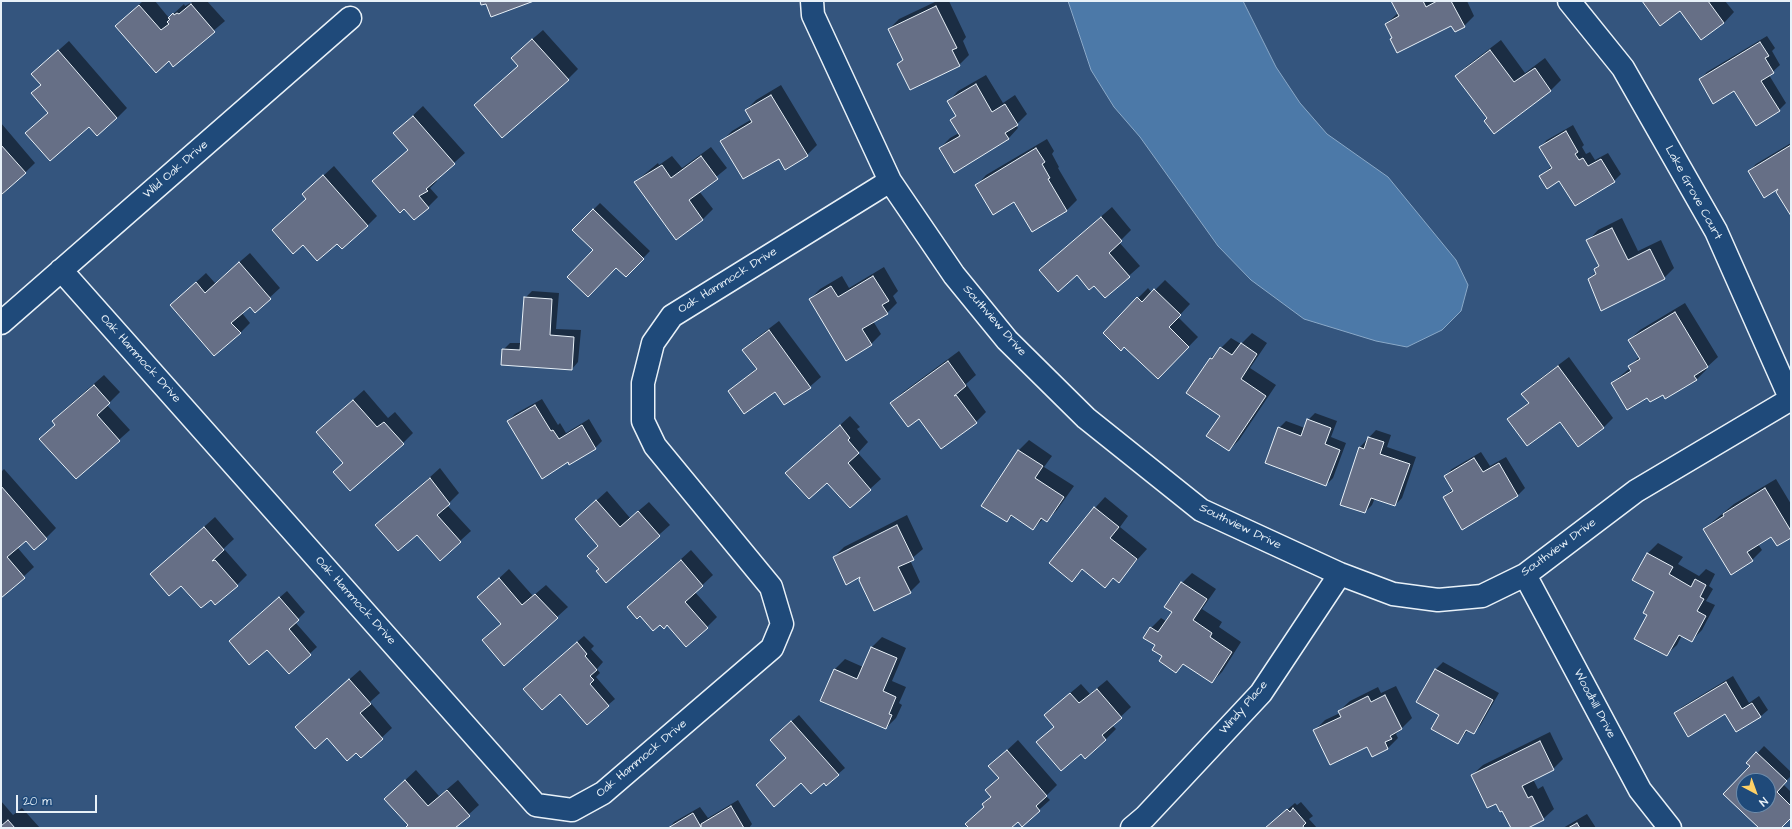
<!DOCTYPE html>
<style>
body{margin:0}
#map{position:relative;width:1792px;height:829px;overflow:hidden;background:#34557e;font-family:"Architects Daughter",sans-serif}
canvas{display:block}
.frame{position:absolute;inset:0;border:2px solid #e8f1f8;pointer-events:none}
.north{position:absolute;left:1736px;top:773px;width:40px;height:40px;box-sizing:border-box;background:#1f4a7a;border:1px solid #6f8dac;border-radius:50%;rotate:139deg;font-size:11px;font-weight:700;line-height:16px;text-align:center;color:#e8f1f8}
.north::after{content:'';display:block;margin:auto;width:14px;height:18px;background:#ffd166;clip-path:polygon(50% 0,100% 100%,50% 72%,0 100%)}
.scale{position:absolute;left:16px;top:795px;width:81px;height:18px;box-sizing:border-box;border:2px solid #e8f1f8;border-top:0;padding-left:5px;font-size:12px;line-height:14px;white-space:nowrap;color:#e8f1f8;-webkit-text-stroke:3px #1f4a7a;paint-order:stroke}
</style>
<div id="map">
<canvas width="1792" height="829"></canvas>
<div class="frame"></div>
<div class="north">N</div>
<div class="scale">20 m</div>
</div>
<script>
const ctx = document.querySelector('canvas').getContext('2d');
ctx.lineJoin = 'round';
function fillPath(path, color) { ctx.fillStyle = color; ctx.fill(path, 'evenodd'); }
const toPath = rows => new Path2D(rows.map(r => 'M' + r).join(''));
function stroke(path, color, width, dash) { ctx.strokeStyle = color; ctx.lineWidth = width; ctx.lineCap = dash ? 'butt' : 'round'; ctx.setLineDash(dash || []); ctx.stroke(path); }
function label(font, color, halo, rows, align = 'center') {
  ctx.font = font + ' "Architects Daughter",sans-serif'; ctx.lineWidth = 3; ctx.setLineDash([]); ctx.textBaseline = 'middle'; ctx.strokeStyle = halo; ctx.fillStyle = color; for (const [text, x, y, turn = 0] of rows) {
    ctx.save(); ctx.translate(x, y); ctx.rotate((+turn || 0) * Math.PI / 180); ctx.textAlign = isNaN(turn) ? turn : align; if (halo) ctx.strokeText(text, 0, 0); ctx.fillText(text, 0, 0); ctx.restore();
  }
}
const water = toPath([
 [1068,1,1243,1,1276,67,1300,103,1327,134,1388,177,1456,260,1468,285,1461,311,1442,330,1407,347,1376,341,1304,319,1251,280,1218,246,1140,137,1114,107,1091,70,1068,1]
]);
fillPath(water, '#4c79a8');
stroke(water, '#8aa9c8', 1);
fillPath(toPath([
 [143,1,155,1,169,18,184,4,185,6,194,1,207,1,225,21,173,65,169,60,116,26],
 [937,1,949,1,966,37,963,41,969,55,959,65,898,64,904,58,889,29,899,19],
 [1392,1,1467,1,1474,16,1464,26,1452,24,1393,37,1386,24,1398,13],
 [1644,1,1725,1,1734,12,1724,23,1702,38,1680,10],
 [543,30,578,69,568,79,475,105,519,66,522,48],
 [1767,36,1775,48,1772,51,1780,65,1769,75,1786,103,1779,110,1735,90,1700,79,1707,72],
 [1501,40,1525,73,1545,58,1561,80,1551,90,1494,132,1488,118,1457,76,1467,66],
 [69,41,127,108,117,118,89,126,26,133,49,112,42,85,32,74],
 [986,75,1003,103,1015,95,1027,114,1016,125,1018,128,1008,139,940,148,950,138,959,133,952,120,956,115,948,102,958,91],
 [781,85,817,145,807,155,779,158,722,141,732,131,752,119,746,110,756,100],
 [423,106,465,153,436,179,437,181,430,188,438,197,428,207,404,208,374,181,409,149,394,133],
 [1,123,35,163,1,196],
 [1573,125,1584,145,1582,147,1586,154,1590,152,1595,160,1608,153,1621,174,1614,181,1559,179,1540,176,1552,166,1540,147,1547,140],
 [1047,139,1054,151,1052,154,1059,167,1058,168,1077,200,1067,210,1032,231,1014,201,976,186,986,175],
 [1791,143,1791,214,1780,187,1749,171,1756,164],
 [711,147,727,168,699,191,713,209,703,219,676,238,635,182,658,163,659,165,672,156,682,168],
 [334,166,377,216,367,226,307,199,303,194],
 [600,203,650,251,626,276,573,230],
 [1112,207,1131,230,1119,242,1140,266,1105,297,1094,284,1051,260],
 [1622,218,1638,251,1661,240,1674,268,1664,278,1601,310,1589,279,1596,272,1595,269,1599,264,1588,241,1598,230],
 [250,253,280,288,255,311,250,305,242,313,250,323,240,333,171,305,206,273,215,283],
 [884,267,898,291,893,296,897,303,887,313,873,321,881,334,871,344,810,299,820,289,842,276,849,288],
 [1165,280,1190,304,1178,317,1198,337,1168,368,1138,298,1148,288,1152,293],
 [532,291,559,293,556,329,581,330,578,362,572,369,503,350,510,343,521,343,525,298],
 [1685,303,1718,357,1706,368,1707,369,1697,379,1666,398,1663,394,1648,397,1612,383,1630,368,1629,367,1639,357,1629,340,1640,330],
 [779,321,821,377,799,396,797,394,775,391,729,391,757,368,743,350,754,340],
 [1252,333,1267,343,1250,368,1276,385,1239,440,1229,450,1211,358,1231,338,1241,344],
 [959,351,976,375,966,384,986,412,976,422,919,418,892,403,902,393],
 [1569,357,1613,418,1603,428,1560,421,1508,420,1529,402,1523,394,1533,384],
 [104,375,120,392,107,405,130,430,76,478,41,439,56,424,53,421,63,411],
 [364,390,388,418,395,412,413,433,403,443,334,472,344,462,317,432],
 [542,399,558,425,560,423,566,433,589,419,602,441,595,448,568,461,508,421,515,414],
 [1315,413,1337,421,1331,437,1346,443,1333,478,1326,485,1279,428,1286,421,1305,428,1308,420],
 [850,416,860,427,857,429,868,442,858,453,881,479,850,507,827,481,787,473],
 [1376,430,1391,435,1387,447,1416,457,1402,498,1395,505,1375,498,1372,505,1365,512,1341,504,1360,447],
 [1029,440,1052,456,1044,467,1074,486,1057,510,1047,520,1044,518,1033,529,1013,515,1007,521,982,505,1019,450],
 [1481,452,1490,466,1506,457,1525,488,1518,495,1463,528,1444,497,1453,489,1445,476,1452,469],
 [440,468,459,493,447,505,471,531,440,559,417,533,377,525],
 [4,469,56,528,46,538,26,540,17,547,34,567,1,597,1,472],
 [1776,479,1791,504,1791,537,1772,535,1758,544,1762,550,1752,560,1704,529,1734,504],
 [607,491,630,518,649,502,670,525,606,582,600,569,588,556,599,545,576,519],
 [1105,497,1128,516,1120,527,1147,549,1118,581,1114,578,1105,586,1083,569,1072,580,1095,508],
 [907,515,923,549,910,560,920,582,910,592,863,575,834,557,844,547],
 [215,517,234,539,221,551,225,550,247,575,237,585,211,599,181,585,151,574],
 [1658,543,1683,557,1678,564,1699,576,1706,569,1715,574,1709,586,1713,589,1706,601,1715,605,1702,630,1691,641,1682,635,1677,645,1666,655,1648,615,1656,592,1633,580,1648,553],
 [691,550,713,575,695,592,717,617,707,627,667,624,640,615,628,607],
 [509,569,533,596,546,585,568,607,505,664,484,640,502,623,479,597],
 [1192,573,1216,589,1202,609,1222,622,1219,627,1241,642,1222,672,1212,682,1184,664,1176,672,1156,645,1151,628,1161,618,1166,621,1173,611,1182,583],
 [287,591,305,612,295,622,317,647,289,673,267,648,237,635],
 [584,636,594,646,591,649,603,662,597,669,600,673,596,677,615,699,608,705,531,682],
 [882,637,906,648,892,681,906,687,899,703,902,705,896,718,886,728,822,700,835,669,845,659,863,667,872,647],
 [1443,662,1499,693,1480,726,1474,733,1468,730,1458,743,1440,714,1418,702,1436,669],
 [360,670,380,693,370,702,392,728,361,757,356,751,327,737,307,717],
 [1733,676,1749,703,1759,696,1768,710,1761,716,1736,731,1725,713,1675,714,1682,707],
 [1107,680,1131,707,1112,725,1116,729,1106,739,1085,757,1081,753,1037,742,1055,726,1056,705,1081,684,1090,694],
 [1396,686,1412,718,1396,734,1398,738,1388,748,1372,756,1367,746,1314,731,1325,720,1340,713,1339,711,1350,701,1378,687,1381,693],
 [799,715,845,768,838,774,824,782,801,782,787,758,778,733],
 [1550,732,1563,759,1553,769,1533,779,1538,789,1543,786,1554,809,1543,819,1526,828,1512,828,1503,809,1472,775,1483,765],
 [1018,740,1057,785,1046,796,1050,800,1022,825,1018,821,1009,828,970,828,966,824,985,806,983,804,991,796,986,790,999,777,990,766],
 [1764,746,1791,772,1791,776,1783,784,1791,792,1791,817,1780,828,1761,828,1725,794,1751,766,1748,763],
 [1744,781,1768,781,1768,805,1744,805],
 [416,770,439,796,458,780,479,805,454,828,405,828,408,825,385,799],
 [738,800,752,824,749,828,669,828,674,822,700,807,708,818],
 [1,801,13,815,22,808,40,828,1,828],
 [1301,802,1313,816,1309,819,1317,828,1266,828,1295,803,1297,805],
 [1587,814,1596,828,1563,828]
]), '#0007');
const building = toPath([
 [480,1,534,1,491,17,486,4,481,5,480,1],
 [1391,1,1423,1,1426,7,1437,1,1451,1,1465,27,1455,32,1451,26,1397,53,1390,39,1392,38,1385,24,1399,16,1391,1],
 [1642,1,1708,1,1724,23,1701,40,1680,11,1660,26,1642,1],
 [191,4,215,32,173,67,169,61,156,73,115,26,139,5,161,30,169,24,167,22,170,19,168,18,173,13,174,15,177,13,179,14,191,4],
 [936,6,957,48,952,50,960,66,910,90,897,64,903,60,888,29,936,6],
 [532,39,569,80,502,138,474,105,518,66,511,58,532,39],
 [1760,42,1769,56,1765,58,1774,73,1761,81,1780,111,1756,126,1734,91,1713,104,1699,79,1760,42],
 [58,50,117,118,97,136,89,127,50,161,25,133,48,113,31,93,41,85,31,74,58,50],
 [1490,50,1514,82,1535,68,1551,91,1494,134,1484,121,1487,118,1455,76,1490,50],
 [976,84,992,112,1005,104,1018,125,1005,133,1009,139,954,173,939,148,960,136,950,120,956,116,947,101,976,84],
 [771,95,808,156,785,170,779,159,743,179,720,141,752,122,745,110,771,95],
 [413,116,455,164,426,189,428,191,419,196,429,208,414,220,404,209,400,213,372,181,408,150,393,133,413,116],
 [1566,131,1578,152,1575,154,1579,160,1583,158,1588,166,1601,159,1615,182,1575,206,1559,181,1547,189,1539,176,1552,168,1539,147,1566,131],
 [1,145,26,173,1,195,1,145],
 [1791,145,1791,216,1776,192,1778,189,1764,198,1748,171,1791,145],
 [1036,148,1045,162,1042,164,1050,178,1048,179,1067,211,1032,232,1014,202,993,215,975,185,1036,148],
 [701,156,718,179,689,200,703,220,676,240,634,182,662,165,671,178,701,156],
 [323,175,368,226,342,249,337,244,317,261,303,245,293,254,272,230,306,199,302,194,323,175],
 [593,209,644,259,626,277,616,268,588,297,567,277,593,250,572,230,593,209],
 [1101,217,1122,241,1109,253,1130,277,1105,298,1094,286,1089,290,1077,275,1058,292,1039,270,1101,217],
 [1612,228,1628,260,1650,249,1665,279,1601,311,1588,279,1596,274,1594,269,1599,266,1586,240,1612,228],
 [239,262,271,299,255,313,250,307,231,323,241,333,214,356,170,305,196,282,205,293,239,262],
 [873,276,889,301,882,305,888,314,862,329,872,345,846,361,809,299,831,286,838,297,873,276],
 [1154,289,1181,315,1169,327,1189,347,1158,379,1124,347,1121,351,1103,333,1137,297,1142,302,1154,289],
 [524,297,552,299,550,335,574,337,572,370,501,365,502,349,520,350,524,297],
 [1675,312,1708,367,1694,376,1697,380,1665,399,1663,395,1650,402,1647,398,1627,410,1611,383,1631,371,1628,366,1640,359,1628,340,1675,312],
 [769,330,811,388,784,405,775,392,744,414,728,391,757,369,742,350,769,330],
 [1241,343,1257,354,1241,379,1266,396,1229,451,1206,436,1220,416,1186,393,1210,358,1212,359,1220,347,1232,355,1241,343],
 [948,361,966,386,954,396,956,395,977,423,941,449,919,419,908,427,890,403,948,361],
 [1558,366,1604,428,1578,447,1560,422,1527,446,1507,419,1529,403,1521,394,1558,366],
 [94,385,110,403,97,415,120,441,76,479,39,439,55,425,52,421,94,385],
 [353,400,377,427,384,422,404,444,350,491,333,472,343,463,316,432,353,400],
 [535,405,551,431,553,430,559,439,582,425,596,449,569,465,568,462,542,479,507,421,535,405],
 [1307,419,1331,428,1325,444,1340,450,1326,486,1265,463,1278,427,1301,436,1307,419],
 [840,425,850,438,848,440,859,453,848,463,871,490,850,508,827,483,809,499,785,473,840,425],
 [1368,437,1384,442,1380,454,1410,464,1395,506,1371,498,1365,513,1340,505,1359,447,1364,449,1368,437],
 [1018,450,1043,466,1035,478,1064,497,1047,522,1041,518,1033,530,1011,515,1007,522,981,506,1018,450],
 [1474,458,1483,472,1499,463,1518,496,1462,530,1443,497,1453,491,1444,476,1474,458],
 [430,478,450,504,437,515,461,542,440,561,417,535,398,551,375,525,430,478],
 [1,486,47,539,34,550,26,541,7,557,25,578,1,598,1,486],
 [1765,488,1791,531,1791,538,1777,546,1771,537,1747,552,1753,561,1731,575,1703,529,1724,516,1723,514,1765,488],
 [596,500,620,527,638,511,660,536,606,583,596,571,599,569,587,556,598,546,575,519,596,500],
 [1094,507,1119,527,1110,538,1137,559,1119,583,1113,578,1105,588,1082,569,1072,582,1049,563,1094,507],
 [897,525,914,560,898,567,911,593,874,611,859,580,860,577,846,585,833,557,897,525],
 [204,527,224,550,212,561,215,560,238,586,215,605,211,600,201,608,181,586,169,596,150,574,204,527],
 [1647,553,1673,567,1669,574,1691,587,1695,579,1706,585,1700,597,1704,599,1697,611,1706,616,1692,642,1679,635,1667,656,1634,639,1647,615,1643,613,1654,592,1632,580,1647,553],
 [681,560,703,586,685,602,708,628,686,647,667,625,664,629,660,625,653,631,640,616,637,619,627,607,681,560],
 [499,578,522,605,535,594,558,618,504,666,482,640,501,624,477,597,499,578],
 [1181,582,1207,599,1193,620,1212,633,1210,637,1232,652,1212,683,1183,664,1176,673,1159,661,1162,656,1152,650,1155,645,1143,638,1150,627,1158,632,1172,612,1164,607,1181,582],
 [279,597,299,620,289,629,311,655,289,674,267,650,249,665,229,641,279,597],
 [577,642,587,654,585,656,597,670,590,676,594,680,590,684,609,706,587,725,560,694,542,710,523,689,577,642],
 [871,647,897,658,883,691,896,697,889,714,892,715,886,729,820,701,834,669,857,679,871,647],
 [1435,669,1493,700,1474,734,1466,730,1458,744,1431,729,1439,715,1416,702,1435,669],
 [349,679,371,704,360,713,383,739,361,758,356,753,347,761,327,738,315,749,295,727,349,679],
 [1726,682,1742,709,1752,703,1761,717,1736,732,1725,714,1688,737,1674,713,1726,682],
 [1097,689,1122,718,1102,735,1106,740,1085,759,1081,754,1061,771,1036,742,1054,727,1044,715,1070,693,1079,703,1097,689],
 [1385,695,1402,729,1390,736,1392,739,1385,742,1388,749,1372,757,1367,747,1330,765,1313,730,1341,717,1338,711,1368,696,1371,702,1385,695],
 [791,721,839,775,826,786,824,783,811,794,801,783,774,807,756,785,786,758,770,740,791,721],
 [1540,741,1554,770,1522,786,1528,798,1532,796,1544,820,1528,828,1511,828,1502,811,1500,812,1496,804,1487,808,1471,775,1540,741],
 [1007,750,1047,796,1036,806,1040,811,1022,827,1018,822,1011,828,969,828,965,824,984,807,982,804,991,797,985,790,999,778,988,766,1007,750],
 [1756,752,1787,781,1777,792,1791,806,1791,818,1781,828,1759,828,1723,794,1750,766,1746,763,1756,752],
 [1744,781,1768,781,1768,805,1744,805,1744,781],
 [405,780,428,806,447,790,470,816,455,828,405,828,408,825,384,799,405,780],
 [731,806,744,828,668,828,693,813,701,827,701,824,731,806],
 [1293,808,1306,823,1303,826,1304,828,1265,828,1287,809,1290,812,1293,808],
 [8,820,15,828,1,828,1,826,8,820],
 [1577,823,1580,828,1568,828,1577,823]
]);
fillPath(building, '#666f86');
stroke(building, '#e8f1f8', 1);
const minor = toPath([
 [812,1,813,15,890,181,954,275,1007,340,1086,418,1201,510,1340,574,1393,594,1438,600,1482,596,1525,575,1636,491,1791,399],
 [1569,1,1623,68,1716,231,1791,400],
 [61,270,536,805,572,810,603,793,772,648,782,624,771,587,655,446,643,421,643,383,653,343,672,316,890,181],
 [1,323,350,18],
 [1525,575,1640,790,1670,828],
 [1132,828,1145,817,1261,693,1340,574]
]);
stroke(minor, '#e8f1f8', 25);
stroke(minor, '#1f4a7a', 22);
label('12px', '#e8f1f8', '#1f4a7a', [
 ["Wild Oak Drive",176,170,-41],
 ["Lake Grove Court",1693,193,61],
 ["Oak Hammock Drive",728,281,-32],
 ["Southview Drive",994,321,49],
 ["Oak Hammock Drive",140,359,48],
 ["Southview Drive",1240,527,26],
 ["Southview Drive",1559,548,-36],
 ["Oak Hammock Drive",355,601,48],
 ["Woodhill Drive",1594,704,62],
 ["Windy Place",1244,708,-49],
 ["Oak Hammock Drive",642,759,-40]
]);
</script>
